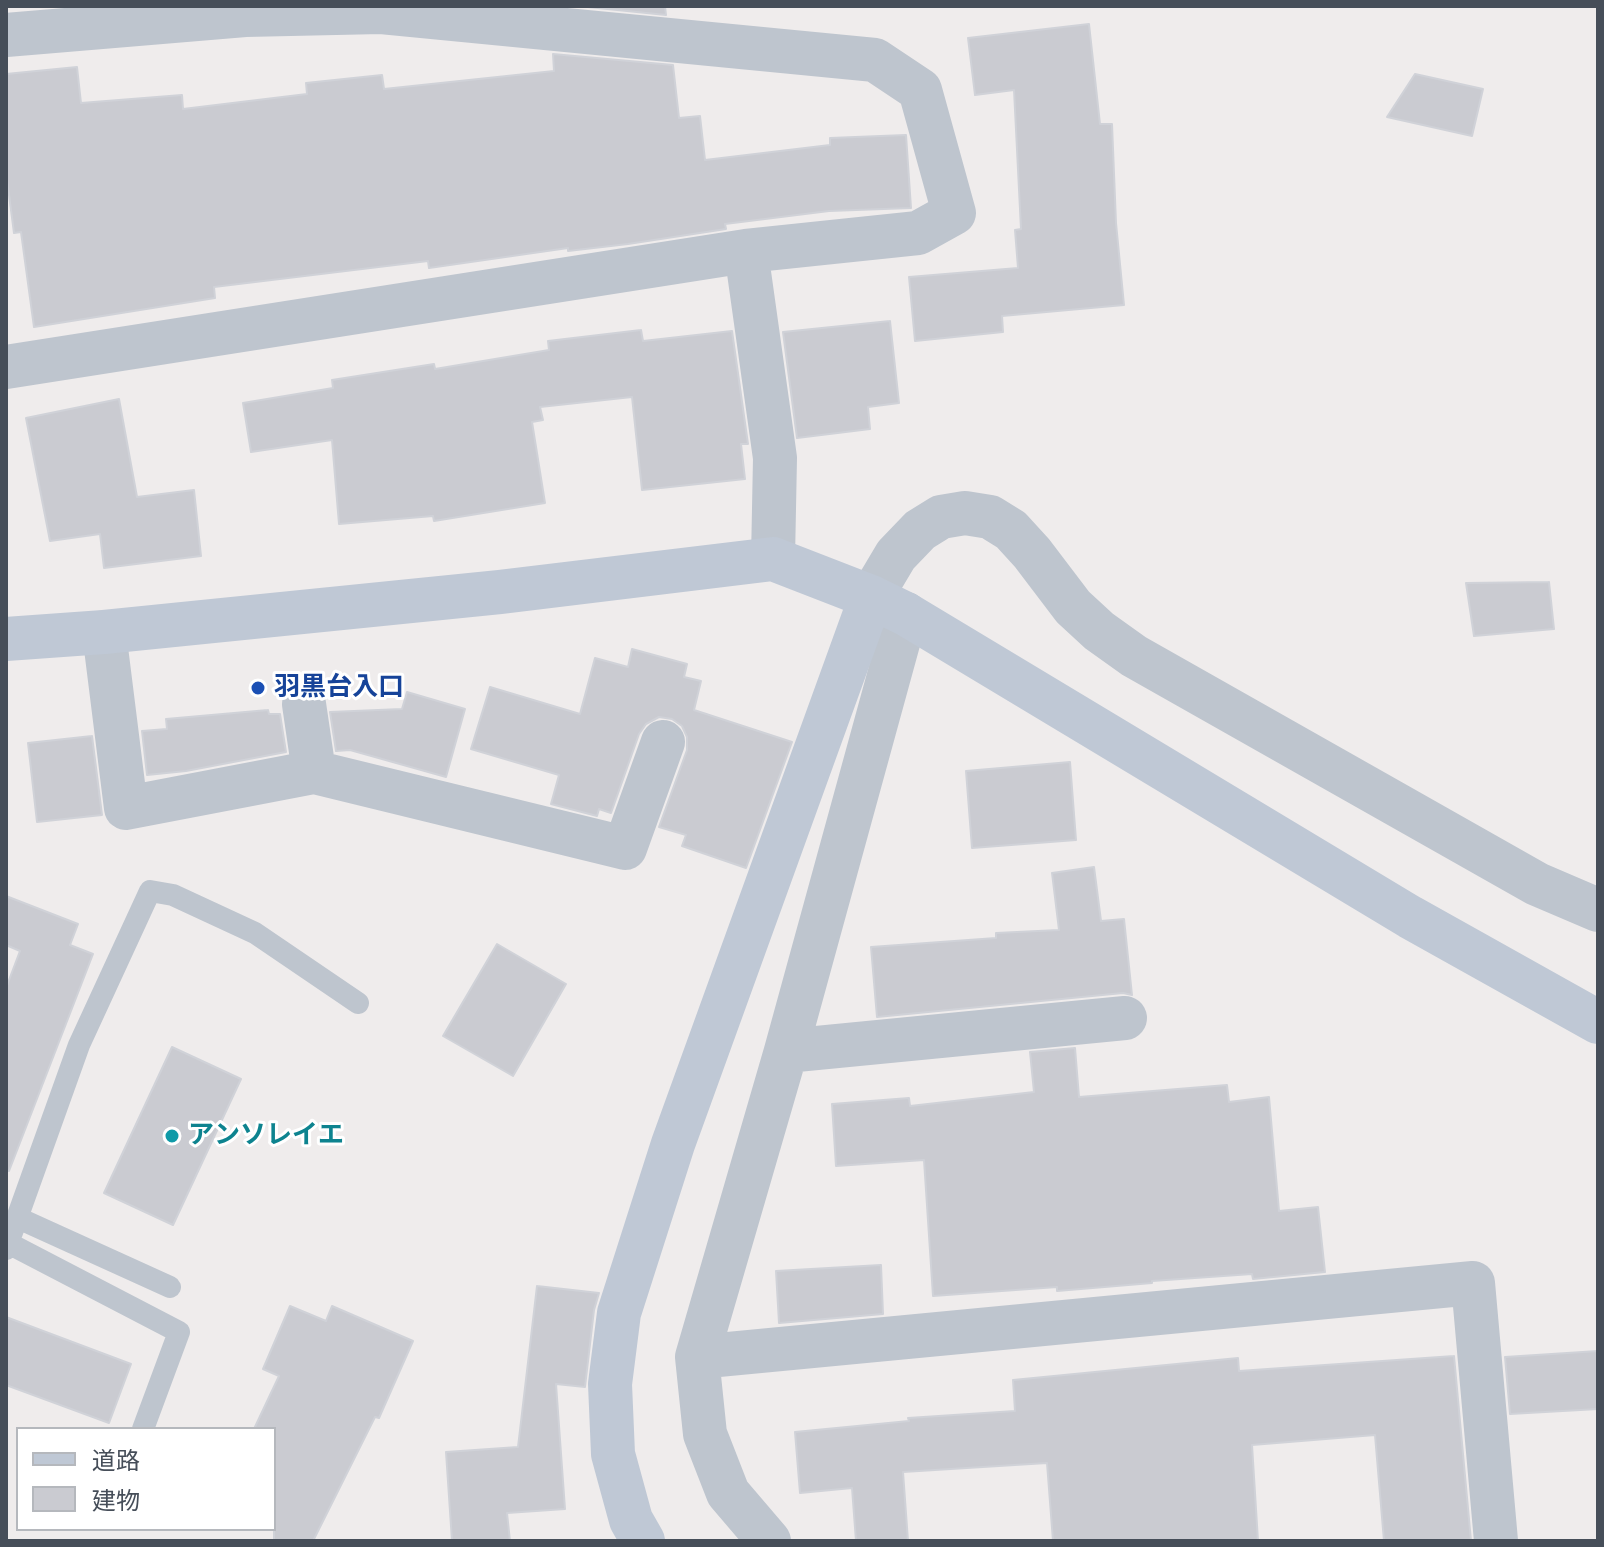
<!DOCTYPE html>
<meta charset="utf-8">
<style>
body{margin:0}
#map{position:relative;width:1604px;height:1547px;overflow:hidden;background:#efecec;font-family:Poppins,"Noto Sans JP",sans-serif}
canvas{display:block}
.frame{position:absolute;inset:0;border:8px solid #464e59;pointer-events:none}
.legend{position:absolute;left:16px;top:1427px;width:260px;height:104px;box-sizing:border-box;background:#fff;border:2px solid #b5b8bd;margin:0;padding:10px 14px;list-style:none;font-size:24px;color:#464e59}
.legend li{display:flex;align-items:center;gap:16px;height:40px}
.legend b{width:40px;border:2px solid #b5b8bd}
</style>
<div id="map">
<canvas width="1604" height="1547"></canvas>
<div class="frame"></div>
<ul class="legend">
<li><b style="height:10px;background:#bfc8d5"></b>道路</li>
<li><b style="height:22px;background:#cacbd1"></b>建物</li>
</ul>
</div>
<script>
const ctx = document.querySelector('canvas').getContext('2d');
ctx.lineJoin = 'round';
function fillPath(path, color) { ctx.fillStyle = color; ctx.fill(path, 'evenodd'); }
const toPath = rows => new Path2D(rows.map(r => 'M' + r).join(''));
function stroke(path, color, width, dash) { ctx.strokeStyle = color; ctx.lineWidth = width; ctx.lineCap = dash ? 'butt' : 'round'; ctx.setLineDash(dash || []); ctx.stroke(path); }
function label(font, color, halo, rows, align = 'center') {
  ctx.font = font + ' Poppins,"Noto Sans JP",sans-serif'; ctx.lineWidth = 6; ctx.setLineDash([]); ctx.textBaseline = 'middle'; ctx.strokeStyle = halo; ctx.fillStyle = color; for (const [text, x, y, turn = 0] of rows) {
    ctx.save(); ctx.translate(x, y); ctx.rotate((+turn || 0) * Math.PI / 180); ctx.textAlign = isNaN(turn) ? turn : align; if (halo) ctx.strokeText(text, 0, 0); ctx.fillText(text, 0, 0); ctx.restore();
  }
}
const building = toPath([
 [578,6,665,6,666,15,578,6],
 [1089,24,1100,124,1112,124,1116,223,1124,305,1002,316,1003,332,915,341,909,277,1018,268,1015,230,1021,229,1014,90,975,95,968,38,1089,24],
 [553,54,673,65,679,118,700,116,705,160,830,145,830,138,906,135,911,208,829,211,725,224,726,229,628,244,568,251,568,248,429,268,428,261,214,287,215,298,34,327,21,232,14,233,6,172,6,74,77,67,81,103,182,95,183,109,307,94,306,83,382,75,384,89,554,71,553,54],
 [1415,74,1483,89,1472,136,1387,117,1415,74],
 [890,321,899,403,868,407,870,429,797,438,783,332,890,321],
 [641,330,643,341,732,331,748,444,741,444,745,479,642,490,632,397,540,407,543,420,532,422,545,503,434,521,433,516,339,524,332,440,251,452,243,403,333,388,332,380,434,364,435,369,549,350,548,341,641,330],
 [119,399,137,497,194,490,201,556,104,568,100,534,50,541,26,418,119,399],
 [1549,582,1554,629,1474,636,1466,583,1549,582],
 [632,649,687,664,684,677,701,681,694,710,792,742,746,868,682,846,686,835,659,827,687,750,687,737,682,726,672,719,659,717,646,724,639,734,611,813,599,809,597,816,551,804,559,775,471,749,490,687,580,714,595,658,628,667,632,649],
 [407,692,465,709,446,777,350,750,336,751,330,712,402,709,407,692],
 [268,710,269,714,280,714,286,752,186,771,147,775,142,731,167,729,166,719,268,710],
 [92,736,102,815,37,822,28,743,92,736],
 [1070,762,1076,840,972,848,966,771,1070,762],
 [1094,867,1101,921,1124,919,1132,995,1123,993,877,1017,871,947,996,938,996,933,1059,930,1052,873,1094,867],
 [6,896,78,924,70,945,93,954,9,1171,6,1170,6,988,20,951,6,945,6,896],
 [497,944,566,984,513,1076,443,1036,497,944],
 [172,1047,241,1079,173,1225,104,1193,172,1047],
 [1075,1048,1079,1097,1227,1085,1229,1102,1269,1097,1279,1211,1318,1207,1325,1272,1253,1279,1252,1274,1152,1281,1152,1283,1057,1291,1057,1287,933,1296,924,1160,836,1166,832,1104,909,1098,910,1106,1034,1092,1030,1052,1075,1048],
 [881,1265,883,1314,779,1323,776,1271,881,1265],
 [537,1286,599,1293,594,1310,585,1387,556,1384,565,1509,507,1513,510,1541,452,1541,446,1452,518,1447,537,1286],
 [290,1306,326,1321,332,1306,413,1341,379,1418,375,1417,313,1541,274,1541,274,1429,254,1429,279,1376,263,1369,290,1306],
 [6,1317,131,1364,109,1423,6,1385,6,1317],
 [1598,1351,1598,1409,1510,1414,1505,1357,1598,1351],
 [1454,1356,1471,1541,1384,1541,1375,1435,1252,1445,1258,1541,1053,1541,1047,1463,903,1472,908,1541,856,1541,852,1488,800,1493,795,1432,909,1421,908,1418,1015,1411,1013,1380,1238,1358,1239,1371,1454,1356]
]);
fillPath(building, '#cacbd1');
stroke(building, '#d0d2d8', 2);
stroke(toPath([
 [18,1218,170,1287],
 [8,1243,179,1332,143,1429],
 [6,1249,79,1045,150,891,173,895,255,933,358,1003]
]), '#bec5ce', 22);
stroke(toPath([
 [6,35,245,15,381,12,875,60,920,90,954,213,918,233,746,251,6,367],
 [746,251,775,458,773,559],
 [871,597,896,555,920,530,941,517,965,513,990,517,1011,530,1032,553,1073,607,1099,631,1134,656,1537,884,1598,910],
 [104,632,126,808,314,772,625,848,663,742],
 [304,704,314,772],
 [786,1051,1125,1018],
 [697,1357,1473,1283,1496,1541],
 [769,1541,728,1493,705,1434,697,1357,786,1051,906,614]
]), '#bec5ce', 44);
stroke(toPath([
 [6,639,104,632,500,592,773,559,871,597,906,614,1410,917,1598,1022],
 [643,1541,631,1520,613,1454,610,1384,619,1313,673,1144,871,597]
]), '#bfc8d5', 44);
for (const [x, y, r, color] of [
 [258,688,8,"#1a4fb4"],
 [172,1136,8,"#0f9aa8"]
]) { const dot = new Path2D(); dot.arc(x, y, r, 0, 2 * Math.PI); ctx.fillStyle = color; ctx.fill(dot); stroke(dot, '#fff', 3); }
label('bold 26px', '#164399', '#fff', [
 ["羽黒台入口",274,688]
], 'left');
label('bold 26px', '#0d838f', '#fff', [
 ["アンソレイエ",188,1136]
], 'left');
</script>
